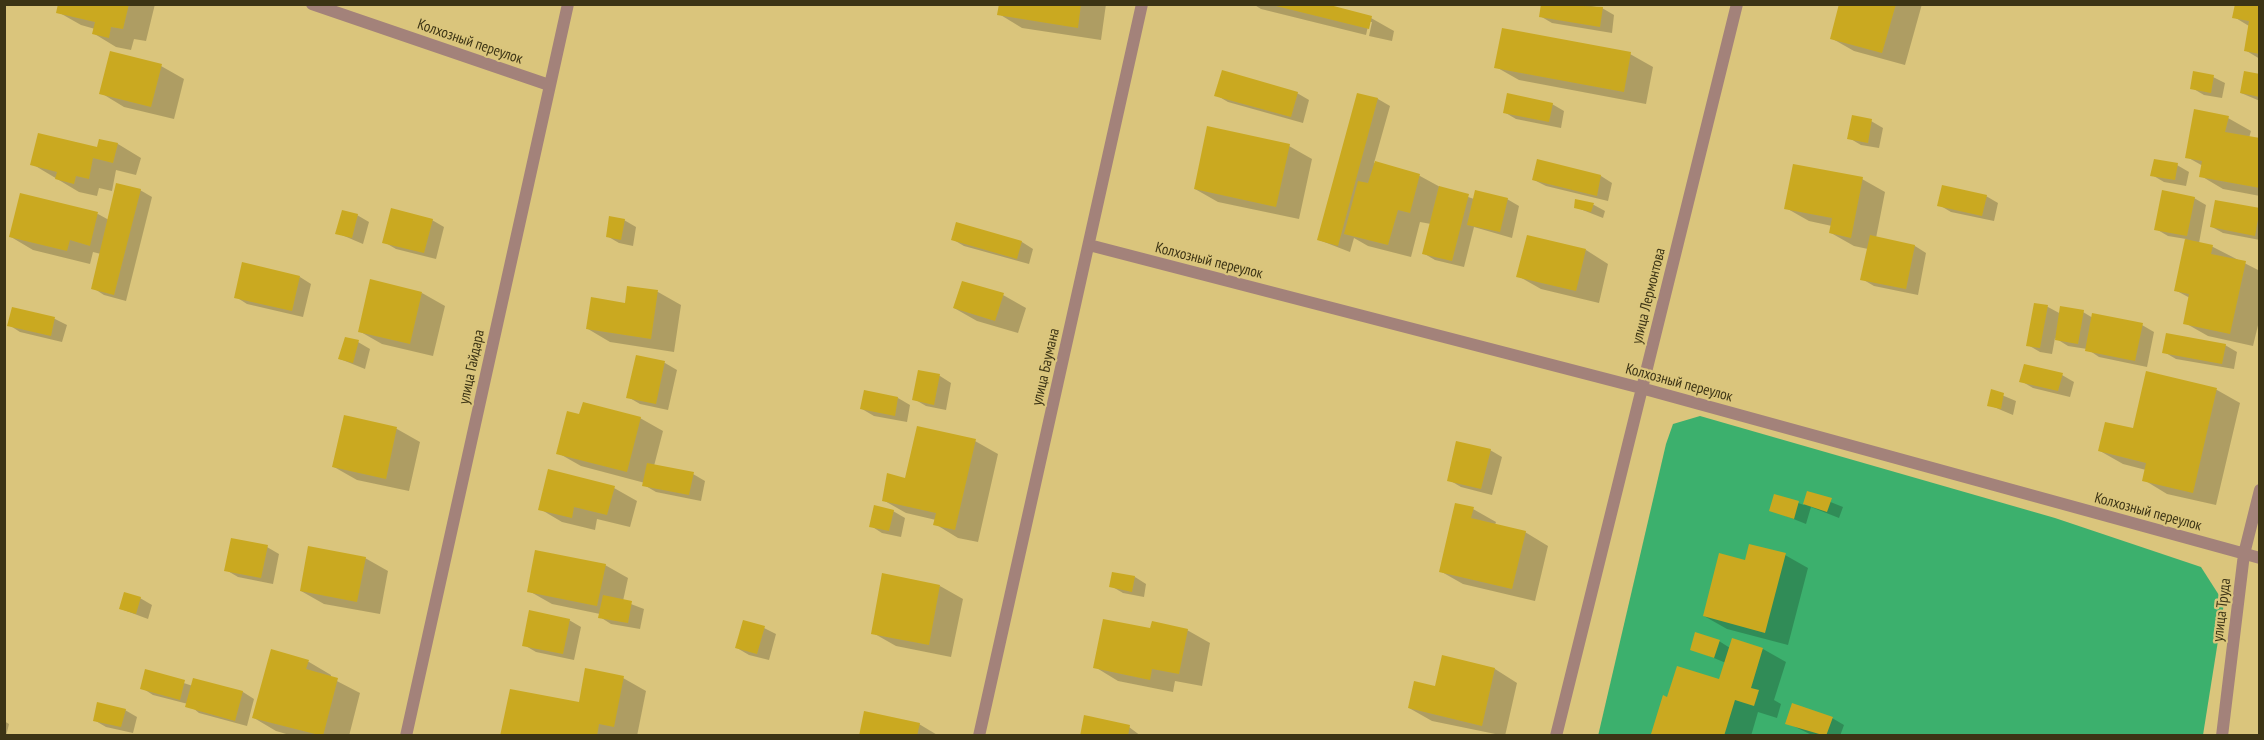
<!DOCTYPE html>
<meta charset="utf-8">
<style>
body{margin:0}
#map{position:relative;width:2264px;height:740px;overflow:hidden;background:#dac57c;font-family:"PT Sans Narrow",sans-serif}
canvas{display:block}
.frame{position:absolute;inset:0;border:6px solid #3c3415;pointer-events:none}
</style>
<div id="map">
<canvas width="2264" height="740"></canvas>
<div class="frame"></div>
</div>
<script>
const ctx = document.querySelector('canvas').getContext('2d');
ctx.lineJoin = 'round';
function fillPath(path, color) { ctx.fillStyle = color; ctx.fill(path, 'evenodd'); }
const toPath = rows => new Path2D(rows.map(r => 'M' + r).join(''));
function stroke(path, color, width, dash) { ctx.strokeStyle = color; ctx.lineWidth = width; ctx.lineCap = dash ? 'butt' : 'round'; ctx.setLineDash(dash || []); ctx.stroke(path); }
function label(font, color, halo, rows, align = 'center') {
  ctx.font = font + ' "PT Sans Narrow",sans-serif'; ctx.lineWidth = 4.5; ctx.setLineDash([]); ctx.textBaseline = 'middle'; ctx.strokeStyle = halo; ctx.fillStyle = color; for (const [text, x, y, turn = 0] of rows) {
    ctx.save(); ctx.translate(x, y); ctx.rotate((+turn || 0) * Math.PI / 180); ctx.textAlign = isNaN(turn) ? turn : align; if (halo) ctx.strokeText(text, 0, 0); ctx.fillText(text, 0, 0); ctx.restore();
  }
}
fillPath(toPath([
 [1700,416,2055,518,2201,567,2224,603,2203,735,1598,736,1666,444,1673,424]
]), '#3cb06d');
fillPath(toPath([
 [60,4,155,4,146,41,134,39,131,50,116,47,93,33,95,29,81,25,58,12],
 [1001,4,1106,4,1101,40,1022,28,999,14],
 [1253,4,1322,4,1371,18,1394,31,1392,41,1369,36,1372,22,1369,22,1366,35,1261,9],
 [1543,4,1580,4,1602,8,1614,15,1612,33,1552,23,1540,16],
 [1841,4,1922,4,1905,65,1854,51,1831,38],
 [2260,4,2260,59,2245,50,2249,26,2234,17],
 [1630,54,1653,67,1646,104,1519,80,1496,67],
 [161,66,184,79,174,119,124,107,101,93],
 [2260,75,2260,101,2241,93],
 [2213,77,2225,83,2222,98,2204,95,2192,88],
 [1297,93,1309,100,1303,123,1228,102,1216,95],
 [1358,94,1378,99,1390,106,1374,163,1420,176,1442,188,1474,199,1507,199,1519,206,1512,238,1474,227,1464,267,1435,260,1423,253,1431,224,1420,222,1411,257,1368,246,1354,238,1350,252,1319,240],
 [1552,104,1564,111,1561,128,1516,119,1504,112],
 [2228,118,2251,131,2249,138,2260,140,2260,196,2223,189,2201,176,2203,166,2187,157],
 [1871,121,1883,128,1879,148,1861,145,1849,138],
 [100,140,118,144,141,158,136,175,116,170,112,191,99,188,97,196,79,192,32,164,99,149],
 [1289,146,1312,159,1299,219,1218,202,1195,189],
 [2177,165,2189,172,2186,186,2164,182,2152,175],
 [1601,176,1612,183,1608,201,1546,186,1534,180],
 [1862,179,1885,192,1876,238,1915,246,1926,253,1918,295,1874,286,1862,279,1868,249,1854,246,1831,233,1832,226,1809,221,1786,208],
 [140,190,152,197,126,301,104,295,93,288,101,254,93,252,90,264,33,250,11,237,98,214,109,220],
 [1986,196,1998,203,1994,221,1951,212,1939,205],
 [2194,198,2206,205,2199,243,2213,247,2260,271,2260,317,2253,346,2208,336,2185,323,2190,298,2175,290,2186,239,2168,236,2156,229],
 [1577,201,1594,205,1605,211,1603,218,1575,207],
 [2260,209,2260,240,2223,233,2212,227],
 [357,215,369,222,363,244,337,233],
 [432,220,444,227,436,259,396,249,384,242],
 [624,220,636,227,633,246,619,243,607,236],
 [952,239,1022,242,1033,249,1029,264,964,246],
 [1586,250,1608,264,1599,303,1541,289,1518,276],
 [300,277,311,284,303,317,247,304,236,297],
 [628,288,658,292,681,305,674,352,610,342,588,329,626,305],
 [422,293,445,306,433,356,382,344,359,331],
 [1003,295,1026,308,1018,333,977,321,954,308],
 [2035,305,2048,307,2061,314,2083,312,2093,318,2142,325,2154,332,2147,367,2099,357,2087,349,2068,346,2055,338,2052,354,2040,352,2028,345],
 [13,308,55,319,67,325,62,342,20,332,9,325],
 [358,342,370,349,365,369,340,359],
 [2225,345,2237,352,2234,369,2176,359,2164,352],
 [637,357,665,363,677,370,668,410,640,404,628,397],
 [919,372,940,376,951,383,946,410,926,406,914,399],
 [2147,373,2217,390,2240,403,2216,505,2167,494,2144,480,2146,470,2123,464,2100,451,2134,430],
 [2062,375,2074,382,2070,397,2033,388,2021,381],
 [1992,391,2016,401,2013,415,1989,405],
 [898,398,910,405,907,422,874,416,862,409],
 [581,416,640,418,663,431,654,466,693,474,705,481,701,501,656,492,644,485,645,483,581,466,558,453],
 [345,417,397,429,420,442,409,491,357,480,334,467],
 [975,441,998,454,978,542,958,538,935,524,936,520,906,513,883,500,906,480],
 [1490,450,1502,457,1492,495,1461,487,1449,480],
 [614,488,637,501,630,527,597,519,595,530,562,522,540,509],
 [1808,493,1843,507,1839,518,1811,507,1806,524,1771,510,1775,495,1804,505],
 [1473,509,1496,522,1495,525,1525,532,1548,546,1535,601,1463,584,1440,571],
 [893,511,905,518,901,537,882,533,871,526],
 [267,547,279,554,273,584,238,577,226,570],
 [1785,555,1808,568,1788,645,1727,629,1704,616,1746,562],
 [365,558,388,571,380,614,324,604,301,591],
 [605,565,628,578,623,601,644,609,640,629,611,624,600,617,600,614,552,604,529,591],
 [1135,577,1146,584,1144,597,1123,593,1111,586],
 [940,586,963,599,951,657,896,646,873,633],
 [140,598,152,605,148,619,121,609],
 [569,620,581,627,574,660,536,652,524,645],
 [764,628,776,634,769,660,749,655,737,648],
 [1151,630,1187,630,1210,643,1202,686,1175,681,1173,692,1118,681,1095,667],
 [1733,640,1763,649,1786,662,1774,700,1781,704,1777,718,1758,712,1751,736,1657,736,1652,733,1668,699,1720,680,1726,663,1692,649,1719,641,1730,648],
 [272,651,309,662,331,675,331,678,360,693,349,736,293,736,276,731,254,718],
 [1495,669,1517,683,1505,736,1432,721,1409,708,1436,688],
 [146,671,193,686,243,692,254,699,247,726,199,713,188,704,153,695,142,688],
 [623,678,646,691,637,736,502,736,580,704],
 [125,710,137,717,133,733,106,727,94,720],
 [1832,718,1844,725,1840,736,1814,736,1787,723],
 [4,721,9,724,6,736,4,736],
 [919,724,939,736,860,736],
 [1129,727,1141,736,1081,736]
]), '#0003');
fillPath(toPath([
 [58,4,129,4,123,29,111,27,109,38,92,34,95,22,56,13],
 [999,4,1081,4,1078,28,997,15],
 [1326,4,1372,16,1369,29,1272,5],
 [1541,4,1603,7,1600,27,1539,17],
 [1839,4,1896,4,1882,53,1830,39],
 [2235,4,2260,4,2260,54,2244,51,2249,21,2232,18],
 [1502,28,1631,52,1624,92,1494,68],
 [110,51,162,64,151,107,99,94],
 [1222,70,1298,92,1291,117,1214,96],
 [2193,71,2214,75,2211,93,2190,89],
 [2244,71,2260,74,2260,97,2240,93],
 [1357,93,1378,98,1338,246,1317,240],
 [1507,93,1553,103,1549,122,1503,113],
 [2194,109,2229,116,2225,132,2260,138,2260,188,2199,177,2202,161,2185,158],
 [1852,115,1872,119,1868,143,1847,139],
 [1207,126,1290,144,1276,207,1194,189],
 [38,133,97,147,99,139,118,143,113,163,93,158,89,179,76,176,74,184,55,179,57,172,30,165],
 [1537,159,1601,175,1597,196,1532,180],
 [2154,159,2178,163,2175,180,2150,176],
 [1375,161,1420,174,1410,213,1398,210,1388,245,1344,234,1358,181,1368,183],
 [1793,164,1863,177,1851,238,1829,233,1832,218,1784,209],
 [116,183,141,189,114,295,91,289],
 [1942,185,1987,195,1982,216,1937,206],
 [1439,186,1469,194,1452,261,1422,254],
 [1475,190,1508,198,1500,232,1467,225],
 [2162,190,2195,197,2187,236,2154,230],
 [20,193,98,212,90,246,70,240,67,251,9,237],
 [1575,199,1594,203,1591,212,1574,208],
 [2215,200,2260,208,2255,236,2210,227],
 [391,208,433,219,424,253,382,243],
 [342,210,358,214,352,238,335,234],
 [609,216,625,219,621,240,606,237],
 [956,222,1022,241,1017,259,951,240],
 [1527,235,1586,249,1576,291,1516,277],
 [1870,235,1915,245,1906,289,1860,280],
 [2185,239,2213,245,2211,254,2246,261,2230,334,2183,324,2189,294,2174,291],
 [242,262,300,276,292,311,234,298],
 [370,279,422,292,410,344,358,332],
 [962,281,1004,293,995,321,953,308],
 [627,286,658,290,651,339,586,329,591,297,625,303],
 [2034,303,2048,305,2040,348,2026,346],
 [2060,306,2084,310,2078,344,2055,340],
 [12,307,55,317,51,336,7,326],
 [2092,313,2143,323,2135,361,2085,351],
 [2166,333,2226,344,2222,364,2162,353],
 [345,337,359,340,353,363,338,359],
 [636,355,665,361,656,404,626,398],
 [2024,364,2063,373,2058,391,2019,382],
 [918,370,940,374,934,405,912,400],
 [2146,371,2217,388,2193,493,2142,481,2146,463,2098,451,2105,422,2133,428],
 [1991,389,2004,393,2001,409,1987,406],
 [864,390,898,397,895,416,860,409],
 [583,402,641,417,627,472,556,454,567,411,579,414],
 [344,415,397,427,386,479,332,467],
 [917,426,976,439,955,530,933,525,936,513,882,501,887,473,905,478],
 [1456,441,1491,449,1481,489,1447,481],
 [647,463,694,472,689,495,642,486],
 [548,469,615,486,607,515,574,507,572,518,538,510],
 [1807,491,1832,498,1827,512,1803,504],
 [1774,494,1799,501,1794,519,1769,511],
 [1455,503,1474,507,1471,518,1526,531,1512,589,1439,572],
 [874,505,894,510,889,531,869,527],
 [231,538,268,545,261,578,224,571],
 [1749,544,1786,553,1765,633,1703,616,1719,553,1745,560],
 [308,546,366,557,357,602,300,591],
 [535,550,606,564,597,606,527,592],
 [1112,572,1135,576,1132,592,1109,587],
 [882,573,940,585,929,645,871,634],
 [124,592,141,597,136,614,119,609],
 [603,595,632,601,628,623,598,618],
 [529,610,570,619,563,654,522,646],
 [1103,619,1150,628,1152,621,1188,629,1179,674,1152,669,1150,680,1093,668],
 [743,620,765,626,757,654,735,648],
 [1695,632,1720,640,1714,658,1690,650],
 [1732,638,1763,648,1751,688,1759,690,1754,706,1735,700,1724,736,1651,734,1663,695,1667,697,1677,666,1719,679],
 [271,649,309,660,306,669,338,678,323,736,252,718],
 [1442,655,1495,668,1482,726,1408,708,1414,681,1435,686],
 [585,668,624,676,614,727,599,724,597,736,500,736,510,689,579,702],
 [145,669,185,680,180,700,140,689],
 [193,678,243,691,235,721,185,707],
 [97,702,126,709,121,727,93,721],
 [1792,703,1833,717,1826,736,1785,724],
 [864,711,920,723,917,736,859,736],
 [1084,715,1130,725,1128,736,1080,736]
]), '#caa920');
stroke(toPath([
 [312,4,549,85],
 [1089,245,1641,388,2260,558],
 [406,736,568,4],
 [979,736,1142,4],
 [1556,736,1737,4],
 [2222,736,2244,554,2260,490]
]), '#a3827a', 12);
label('15px', '#3c3415', '#dac57c', [
 ["Колхозный переулок",470,42,19],
 ["Колхозный переулок",1209,261,14],
 ["улица Лермонтова",1649,296,-76],
 ["улица Гайдара",472,367,-78],
 ["улица Баумана",1046,367,-77],
 ["Колхозный переулок",1679,383,15],
 ["Колхозный переулок",2148,512,15],
 ["улица Труда",2222,610,-83]
]);
</script>
